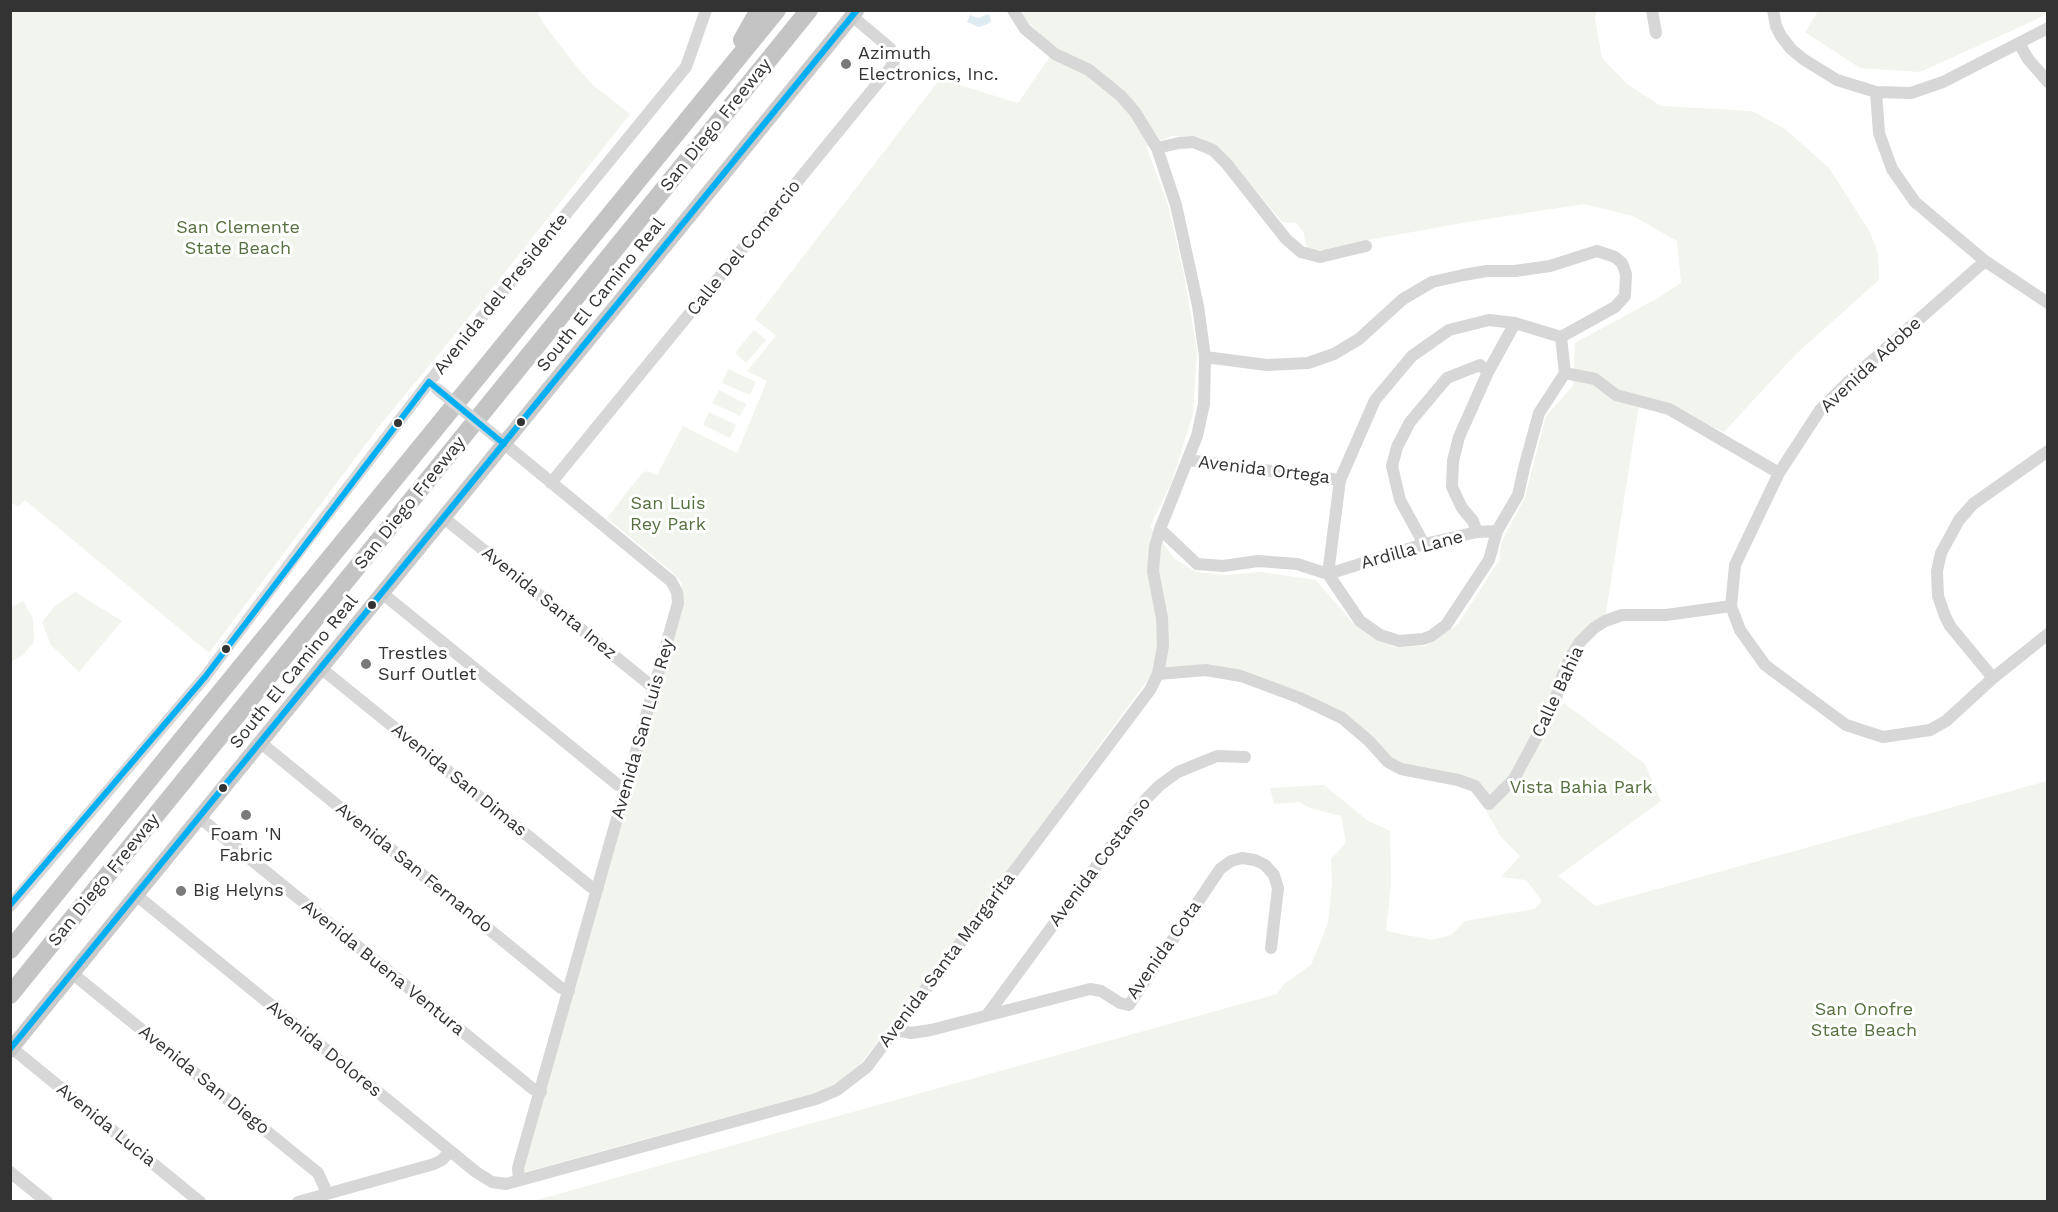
<!DOCTYPE html>
<style>
body{margin:0}
#map{position:relative;width:2058px;height:1212px;overflow:hidden;background:#fff;font-family:"Work Sans",sans-serif}
canvas{display:block}
.frame{position:absolute;inset:0;border:12px solid #333;pointer-events:none}
</style>
<div id="map">
<canvas width="2058" height="1212"></canvas>
<div class="frame"></div>
</div>
<script>
const ctx = document.querySelector('canvas').getContext('2d');
ctx.lineJoin = 'round';
function fillPath(path, color) { ctx.fillStyle = color; ctx.fill(path, 'evenodd'); }
const toPath = rows => new Path2D(rows.map(r => 'M' + r).join(''));
function stroke(path, color, width, dash) { ctx.strokeStyle = color; ctx.lineWidth = width; ctx.lineCap = dash ? 'butt' : 'round'; ctx.setLineDash(dash || []); ctx.stroke(path); }
function label(font, color, halo, rows, align = 'center') {
  ctx.font = font + ' "Work Sans",sans-serif'; ctx.lineWidth = 6; ctx.setLineDash([]); ctx.textBaseline = 'middle'; ctx.strokeStyle = halo; ctx.fillStyle = color; for (const [text, x, y, turn = 0] of rows) {
    ctx.save(); ctx.translate(x, y); ctx.rotate((+turn || 0) * Math.PI / 180); ctx.textAlign = isNaN(turn) ? turn : align; if (halo) ctx.strokeText(text, 0, 0); ctx.fillText(text, 0, 0); ctx.restore();
  }
}
fillPath(toPath([
 [10,11,537,11,544,24,575,65,593,85,630,114,483,300,377,429,209,653,25,500,18,507,11,502],
 [1022,11,1597,11,1595,18,1602,58,1627,84,1661,106,1752,111,1785,129,1829,168,1870,232,1878,254,1879,280,1796,354,1724,432,1648,397,1639,406,1605,618,1582,633,1561,663,1552,698,1508,779,1488,796,1409,768,1389,756,1349,717,1266,680,1211,664,1152,674,958,938,855,1071,822,1091,521,1173,682,604,682,583,672,572,607,518,642,473,648,471,657,475,683,426,737,453,767,381,747,371,776,336,755,319,940,79,1018,103,1055,49,1026,20],
 [1172,136,1198,137,1221,149,1282,222,1296,223,1303,231,1307,248,1331,252,1362,241,1468,222,1584,204,1633,216,1677,241,1681,283,1658,298,1575,343,1573,386,1546,416,1525,497,1501,543,1500,559,1458,624,1425,646,1394,647,1369,635,1358,623,1353,623,1316,580,1260,572,1226,575,1196,572,1175,559,1150,527,1172,481,1193,414,1197,351,1185,280,1168,205,1146,146],
 [1818,11,2047,10,2048,13,2033,21,1920,72,1860,68,1805,32],
 [754,330,766,340,746,363,735,353],
 [728,369,756,382,750,395,722,383],
 [719,390,746,404,740,416,712,403],
 [709,412,736,425,730,438,703,425],
 [75,592,122,621,79,672,51,645,42,622,55,606],
 [23,601,33,618,34,642,23,655,11,662,11,607],
 [1564,703,1645,764,1661,801,1558,876,1596,906,2047,781,2047,1201,529,1202,1277,994,1284,984,1311,965,1328,923,1332,884,1331,859,1346,843,1341,816,1310,808,1299,802,1274,804,1270,788,1324,785,1367,820,1390,831,1391,885,1386,931,1432,940,1451,935,1465,921,1534,909,1542,901,1526,880,1501,877,1520,856,1501,837,1484,807,1508,794,1524,774,1551,719]
]), '#f1f5ed');
fillPath(toPath([
 [989,14,991,20,990,23,979,27,967,22,970,15,978,18]
]), '#ddebf3');
stroke(toPath([
 [1652,10,1656,33],
 [1773,10,1776,26,1781,36,1791,49,1803,59,1837,80,1876,92,1911,93,1943,82,2048,28],
 [2019,43,2028,59,2048,82],
 [1876,92,1879,133,1892,169,1915,202,1985,261,2048,303],
 [1157,148,1179,143,1193,142,1213,150,1226,163,1286,239,1301,252,1320,257,1366,246],
 [1985,261,1849,381,1820,410,1779,473,1735,565,1731,606,1740,630,1765,665,1846,725,1883,737,1930,730,1946,721,1993,678,2048,634],
 [1205,357,1267,365,1308,363,1334,354,1359,339,1403,299,1432,282,1463,275,1487,271,1515,271,1550,266,1597,251,1615,257,1622,263,1626,274,1625,296,1615,307,1561,337],
 [1565,373,1595,379,1616,395,1669,409,1779,473],
 [490,432,671,581,677,592,678,603,518,1168,519,1180],
 [1188,460,1340,480],
 [551,483,891,67,896,57,890,48,852,16],
 [444,518,649,684,655,686],
 [1160,529,1197,564,1223,566,1258,561,1297,564,1328,574,1360,621,1380,635,1399,641,1423,639,1431,636,1446,625,1489,560,1497,531,1518,495,1525,464,1539,413,1565,373],
 [1477,532,1473,521,1462,508,1452,487,1453,461,1459,437,1488,372,1515,323],
 [1424,544,1400,500,1392,466,1397,447,1410,422,1447,378,1480,365,1488,372],
 [1328,574,1340,480,1375,400,1412,356,1449,330,1489,320,1515,323,1561,337,1565,373],
 [1328,574,1424,544,1477,532,1497,531],
 [382,593,618,785,626,788],
 [322,669,591,887,598,888],
 [1158,674,1206,670,1241,676,1300,698,1342,718,1369,741,1388,762,1401,769,1458,780,1475,786,1489,804,1514,779,1555,703,1560,682,1570,658,1580,642,1594,628,1605,621,1622,615,1666,615,1731,606],
 [1993,678,1950,626,1945,616,1938,596,1937,571,1941,553,1959,520,1973,504,2048,451],
 [261,743,561,988,569,991],
 [200,818,533,1089,541,1092],
 [136,895,476,1172,492,1182,506,1184,816,1099,837,1090,867,1067,1150,690,1158,674,1163,646,1162,618,1153,571,1155,547,1160,529,1197,436,1204,404,1205,357,1198,306,1176,205,1157,148,1135,112,1121,96,1089,70,1055,54,1025,29,1013,10],
 [10,906,205,677,306,542,429,382,686,67,706,10],
 [73,974,318,1173,327,1193],
 [987,1015,1145,800,1160,785,1178,772,1217,756,1245,757],
 [896,1030,911,1033,931,1030,1090,989,1101,991,1120,1003,1129,1005,1220,869,1231,861,1242,858,1255,860,1265,865,1274,875,1278,888,1271,948],
 [12,1048,200,1202],
 [10,1172,47,1202],
 [298,1202,434,1164,442,1160,450,1151]
]), '#d7d7d7', 12);
stroke(toPath([
 [10,1050,857,10]
]), '#cacaca', 15);
stroke(toPath([
 [742,40,759,10],
 [10,950,777,10],
 [10,995,809,10]
]), '#c4c4c4', 18);
stroke(toPath([
 [437,389,490,432]
]), '#d7d7d7', 12);
stroke(toPath([
 [429,382,504,444],
 [10,905,205,677,429,382],
 [10,1049,857,10]
]), '#00aff2', 6);
for (const [x, y, r, color] of [
 [846,64,6,"#7a7a7a"],
 [521,422,5,"#333"],
 [398,423,5,"#333"],
 [372,605,5,"#333"],
 [226,649,5,"#333"],
 [366,664,6,"#7a7a7a"],
 [223,788,5,"#333"],
 [246,815,6,"#7a7a7a"],
 [181,891,6,"#7a7a7a"]
]) { const dot = new Path2D(); dot.arc(x, y, r, 0, 2 * Math.PI); ctx.fillStyle = color; ctx.fill(dot); stroke(dot, '#fff', 2); }
label('18px', '#333', '#fff', [
 ["Azimuth",858,54],
 ["Electronics, Inc.",858,75],
 ["Trestles",378,654],
 ["Surf Outlet",378,675],
 ["Foam 'N",246,835,"center"],
 ["Fabric",246,856,"center"],
 ["Big Helyns",193,891]
], 'left');
label('18px', '#333', '#fff', [
 ["San Diego Freeway",716,125,-51],
 ["Calle Del Comercio",744,248,-51],
 ["Avenida del Presidente",501,294,-51],
 ["South El Camino Real",601,295,-51],
 ["Avenida Adobe",1871,365,-43],
 ["Avenida Ortega",1264,470,7],
 ["San Diego Freeway",410,503,-51],
 ["Ardilla Lane",1412,550,-15],
 ["Avenida Santa Inez",549,603,39],
 ["South El Camino Real",294,672,-51],
 ["Calle Bahia",1558,692,-65],
 ["Avenida San Luis Rey",643,729,-74],
 ["Avenida San Dimas",459,780,39],
 ["Avenida Costanso",1100,862,-53],
 ["Avenida San Fernando",414,868,39],
 ["San Diego Freeway",104,880,-51],
 ["Avenida Cota",1164,950,-55],
 ["Avenida Santa Margarita",947,960,-53],
 ["Avenida Buena Ventura",383,968,39],
 ["Avenida Dolores",324,1049,39],
 ["Avenida San Diego",204,1080,39],
 ["Avenida Lucia",106,1125,39]
]);
label('18px', '#56703f', '#fff', [
 ["San Clemente",238,228],
 ["State Beach",238,249],
 ["San Luis",668,504],
 ["Rey Park",668,525],
 ["Vista Bahia Park",1581,788],
 ["San Onofre",1864,1010],
 ["State Beach",1864,1031]
]);
</script>
